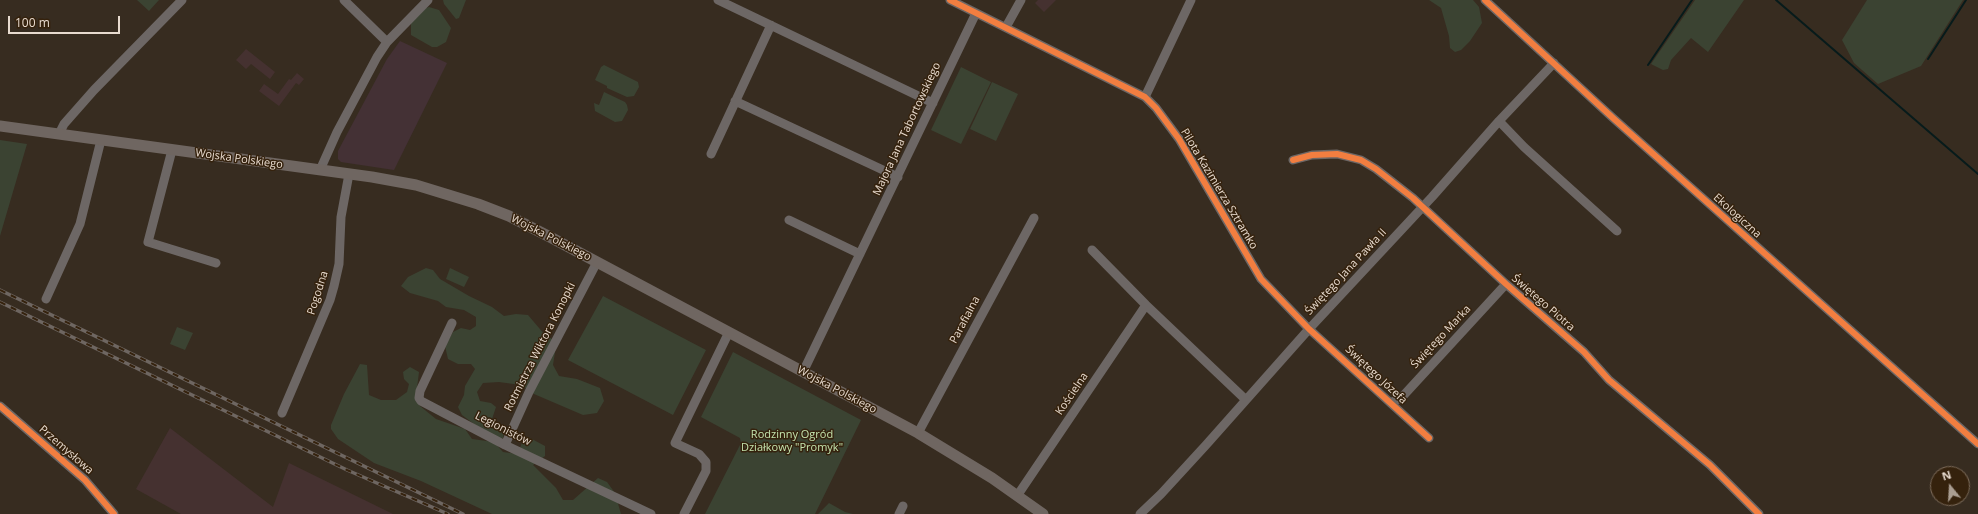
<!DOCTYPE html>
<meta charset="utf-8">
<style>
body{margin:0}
#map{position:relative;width:1978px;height:514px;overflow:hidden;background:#372c20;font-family:"Open Sans",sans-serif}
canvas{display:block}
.north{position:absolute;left:1930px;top:466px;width:40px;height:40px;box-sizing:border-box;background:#35220d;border:1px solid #7d6c5b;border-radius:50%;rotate:342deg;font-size:11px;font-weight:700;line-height:16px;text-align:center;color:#e8dbcf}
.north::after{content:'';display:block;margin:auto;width:14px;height:18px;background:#aa9e92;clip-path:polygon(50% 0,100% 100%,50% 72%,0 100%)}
.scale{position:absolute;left:8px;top:16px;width:112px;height:18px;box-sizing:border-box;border:2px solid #e8dbcf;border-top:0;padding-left:5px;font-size:12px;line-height:14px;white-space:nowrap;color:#e8dbcf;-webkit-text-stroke:3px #35220d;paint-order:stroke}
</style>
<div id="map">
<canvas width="1978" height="514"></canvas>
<div class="north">N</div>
<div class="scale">100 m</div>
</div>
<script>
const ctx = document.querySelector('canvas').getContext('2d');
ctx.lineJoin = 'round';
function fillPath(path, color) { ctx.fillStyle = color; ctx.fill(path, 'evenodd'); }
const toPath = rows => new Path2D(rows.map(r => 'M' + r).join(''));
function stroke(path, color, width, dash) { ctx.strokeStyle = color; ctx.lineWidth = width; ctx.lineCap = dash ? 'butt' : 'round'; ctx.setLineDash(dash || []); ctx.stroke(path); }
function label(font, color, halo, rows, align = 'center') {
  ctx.font = font + ' "Open Sans",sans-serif'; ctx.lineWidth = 3; ctx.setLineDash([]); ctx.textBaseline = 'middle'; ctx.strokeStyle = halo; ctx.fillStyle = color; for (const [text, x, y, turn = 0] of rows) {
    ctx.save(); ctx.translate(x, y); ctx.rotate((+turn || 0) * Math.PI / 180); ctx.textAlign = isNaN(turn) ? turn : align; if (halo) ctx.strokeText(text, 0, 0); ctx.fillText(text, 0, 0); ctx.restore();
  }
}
fillPath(toPath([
 [400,41,447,63,394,170,341,162,338,159,338,151,387,59]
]), '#443135');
fillPath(toPath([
 [1038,0,1056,0,1044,12,1035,3],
 [246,49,275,72,270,79,251,64,246,69,236,60],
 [297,73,304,79,299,85,296,83,279,106,259,91,264,84,278,94,289,79,291,80],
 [170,428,273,507,289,463,393,514,181,514,136,489]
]), '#453130');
fillPath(toPath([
 [137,0,159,0,149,11],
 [443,0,466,0,459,18,456,19,444,4],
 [1429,0,1473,0,1479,7,1482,23,1470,41,1461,50,1455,52,1450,48,1449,36,1441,8],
 [1695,0,1744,0,1708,52,1691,38,1671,60,1668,69,1663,70,1651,64],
 [1867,0,1963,0,1921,66,1878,84,1854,63,1842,40],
 [429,7,439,10,451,28,446,42,437,47,432,47,411,35,411,23,426,8],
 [604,65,638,82,639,87,634,96,627,97,607,88,607,86,595,80,601,67],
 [961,67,991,82,961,144,931,130],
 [992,82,1018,94,996,141,970,129],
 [604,92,625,102,627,105,628,110,622,121,615,122,595,111,594,103,599,105],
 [0,140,27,144,0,236],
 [426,268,433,270,440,279,469,296,492,307,504,316,516,314,528,315,545,335,552,339,555,352,553,365,559,376,577,379,600,388,604,401,597,413,583,415,534,394,521,385,499,382,483,383,477,392,480,401,491,403,496,407,491,422,504,430,503,438,499,438,482,430,462,415,458,407,464,395,465,386,475,369,471,364,458,364,448,359,445,346,453,332,461,328,470,330,476,326,476,317,464,310,446,307,438,301,410,293,401,286,408,277],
 [450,268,469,277,464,287,446,279],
 [603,296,706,350,673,415,568,360],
 [177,327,193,333,185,350,170,344],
 [733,352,861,420,815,514,705,514,741,443,740,438,701,417],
 [360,364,367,365,369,395,381,400,396,400,407,392,409,384,404,379,403,372,410,367,419,372,416,396,420,406,436,419,465,429,472,439,494,442,503,452,518,454,522,442,530,438,545,446,545,456,533,465,556,488,563,500,573,500,598,478,607,482,615,493,621,514,492,514,421,481,374,463,338,439,331,429,331,425,344,394],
 [829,503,845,512,853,514,818,514]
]), '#3b4332');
stroke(toPath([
 [1776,0,1978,174],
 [1928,59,1966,0],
 [1648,65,1692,0]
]), '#071b1b', 2);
stroke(toPath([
 [344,0,387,42],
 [718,0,933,103],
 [950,0,1145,97,1156,108,1179,139,1261,279,1309,329,1429,438],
 [1485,0,1613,118,1978,444],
 [1006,27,1021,0],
 [1145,97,1191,0],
 [735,101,898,177],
 [1499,121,1524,147,1617,231],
 [59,134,64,124,94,90,182,0],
 [172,150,148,242,216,263],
 [711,154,771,25],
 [1293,160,1312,155,1337,154,1361,160,1376,169,1413,198,1506,284,1584,352,1609,380,1710,465,1759,514],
 [320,170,337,132,377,57,387,42,428,0],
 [789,220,860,254],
 [1092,250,1146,305,1246,400],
 [46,299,80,224,101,140],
 [452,323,420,391,419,398,421,401,505,445,651,514],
 [803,372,976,13],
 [1391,403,1403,396,1506,284],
 [0,406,85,480,114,514],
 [282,413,330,300,334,286,339,264,341,217,349,174],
 [918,433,1034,218],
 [505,445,529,392,597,262],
 [1017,496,1146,305],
 [684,514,706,471,706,462,699,454,675,443,729,332],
 [899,514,903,506],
 [1140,514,1161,494,1206,445,1309,329,1432,197,1499,121,1554,63]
]), '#6d6765', 9);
stroke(toPath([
 [0,126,372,177,416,185,478,204,509,216,550,237,918,433,992,478,1043,514]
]), '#6f6661', 11);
const rail = toPath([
 [0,290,463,514],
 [0,302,347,470,448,514]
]);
stroke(rail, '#6e6661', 3.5);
stroke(rail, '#35220d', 2, [6]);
stroke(toPath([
 [950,0,1145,97,1156,108,1179,139,1261,279,1309,329,1429,438],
 [1485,0,1613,118,1978,444],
 [1293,160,1312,155,1337,154,1361,160,1376,169,1413,198,1506,284,1584,352,1609,380,1710,465,1759,514],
 [0,406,85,480,114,514]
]), '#f27e40', 6);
label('11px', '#e8dbcf', '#35220d', [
 ["Majora Jana Tabortowskiego",907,129,-65],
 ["Wojska Polskiego",239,159,8],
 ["Pilota Kazimierza Sztramko",1219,189,59],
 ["Ekologiczna",1737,216,42],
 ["Wojska Polskiego",551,238,27],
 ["Świętego Jana Pawła II",1346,272,-47],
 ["Pogodna",318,293,-72],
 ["Świętego Piotra",1543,303,41],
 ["Parafialna",965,320,-62],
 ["Świętego Marka",1441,337,-47],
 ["Rotmistrza Wiktora Konopki",540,347,-63],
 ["Świętego Józefa",1376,375,43],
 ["Wojska Polskiego",837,390,28],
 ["Kościelna",1072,394,-56],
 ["Legionistów",503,429,27],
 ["Przemysłowa",66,450,41]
]);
label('11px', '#c3e3ae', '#35220d', [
 ["Rodzinny Ogród",792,435],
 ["Działkowy \"Promyk\"",792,448]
]);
</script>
